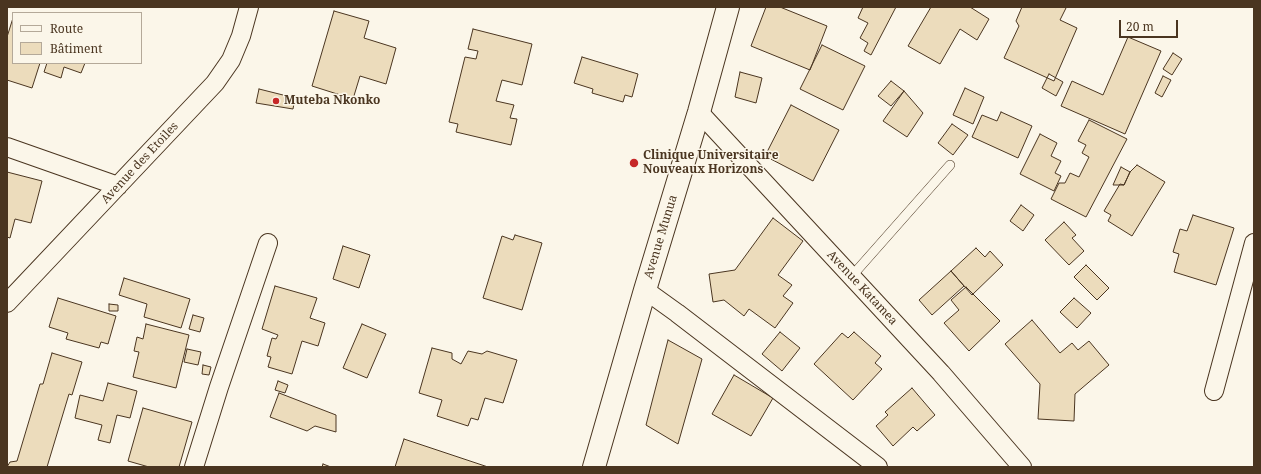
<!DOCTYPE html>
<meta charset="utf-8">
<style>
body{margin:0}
#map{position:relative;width:1261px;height:474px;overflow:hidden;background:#fbf6e9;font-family:"Noto Serif",serif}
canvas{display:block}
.frame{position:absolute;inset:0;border:8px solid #4a3520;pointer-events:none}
.legend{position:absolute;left:12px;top:12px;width:130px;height:52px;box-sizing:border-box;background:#fbf6e9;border:1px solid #b4a999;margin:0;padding:5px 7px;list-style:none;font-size:12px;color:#4a3520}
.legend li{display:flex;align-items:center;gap:8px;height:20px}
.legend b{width:20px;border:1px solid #b4a999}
.scale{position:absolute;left:1119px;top:20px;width:59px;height:18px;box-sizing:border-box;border:2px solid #4a3520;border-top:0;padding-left:5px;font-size:12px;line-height:14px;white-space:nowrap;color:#4a3520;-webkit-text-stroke:3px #fbf6e9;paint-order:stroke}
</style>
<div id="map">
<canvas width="1261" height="474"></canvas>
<div class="frame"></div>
<ul class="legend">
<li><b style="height:5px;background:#fbf6e9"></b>Route</li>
<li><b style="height:11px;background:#ecdcbc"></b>Bâtiment</li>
</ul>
<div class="scale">20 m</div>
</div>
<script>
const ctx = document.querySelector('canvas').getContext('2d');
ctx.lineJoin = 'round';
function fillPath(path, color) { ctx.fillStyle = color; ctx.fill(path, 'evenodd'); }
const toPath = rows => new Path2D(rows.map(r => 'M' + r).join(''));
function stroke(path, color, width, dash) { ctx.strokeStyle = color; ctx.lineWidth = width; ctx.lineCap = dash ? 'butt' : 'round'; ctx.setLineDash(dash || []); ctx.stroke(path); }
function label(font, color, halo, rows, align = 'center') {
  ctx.font = font + ' "Noto Serif",serif'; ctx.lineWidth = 3; ctx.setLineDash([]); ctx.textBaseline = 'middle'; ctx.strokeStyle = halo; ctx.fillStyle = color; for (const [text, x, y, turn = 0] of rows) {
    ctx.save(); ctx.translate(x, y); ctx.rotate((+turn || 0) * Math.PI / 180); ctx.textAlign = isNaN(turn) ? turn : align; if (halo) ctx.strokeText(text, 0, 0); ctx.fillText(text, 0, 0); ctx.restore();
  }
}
const building = toPath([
 [766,7,780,7,827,26,810,70,751,46,766,7],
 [863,7,896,7,871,55,864,51,868,43,860,38,868,23,858,18,863,7],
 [931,7,970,7,989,19,977,40,960,29,940,64,908,46,931,7],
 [1022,7,1064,7,1066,8,1060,20,1077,28,1054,81,1004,58,1019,26,1016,21,1022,7],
 [334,11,369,21,364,38,396,48,386,84,360,76,353,99,312,86,334,11],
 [13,18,13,63,40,63,32,88,7,80,7,37,13,18],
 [473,29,532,44,522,85,502,80,496,101,514,105,510,118,517,119,511,145,456,132,458,124,449,122,465,57,476,59,478,51,468,49,473,29],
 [1128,37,1161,51,1125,134,1061,106,1072,81,1103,95,1128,37],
 [822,45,865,66,843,110,800,89,822,45],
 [1173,53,1182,59,1172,75,1163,69,1173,53],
 [582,57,638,74,632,97,625,95,623,102,592,93,593,89,574,83,582,57],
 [47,63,85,63,81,73,64,67,61,78,44,72,47,63],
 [740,72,762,78,756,103,735,97,740,72],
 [1049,74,1063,82,1056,96,1042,88,1049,74],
 [1163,76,1171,80,1162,97,1155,93,1163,76],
 [891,81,904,91,891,106,878,96,891,81],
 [965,88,984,97,973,124,953,115,965,88],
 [259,89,295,98,293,109,256,103,259,89],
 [904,91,923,113,907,137,883,121,904,91],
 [791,105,839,130,813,181,765,156,791,105],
 [1001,112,1032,126,1018,158,972,137,982,115,997,121,1001,112],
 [1089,120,1127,139,1086,217,1051,199,1059,183,1065,183,1070,173,1079,177,1089,157,1082,153,1086,145,1078,141,1089,120],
 [952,124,968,135,953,155,938,143,952,124],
 [1040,134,1057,143,1051,156,1061,161,1055,173,1061,176,1054,191,1020,174,1040,134],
 [1137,165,1165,182,1132,236,1108,221,1111,215,1104,211,1120,184,1124,185,1130,172,1137,165],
 [1121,167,1130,172,1124,185,1113,185,1121,167],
 [7,172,42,181,31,223,15,219,10,238,7,237,7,172],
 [1021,205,1034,215,1023,231,1010,221,1021,205],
 [1193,215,1234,228,1216,285,1174,272,1179,254,1173,252,1180,229,1187,231,1193,215],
 [773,218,803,241,778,275,792,285,783,296,793,303,775,328,749,309,744,316,724,300,713,302,709,274,735,270,773,218],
 [1064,222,1076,235,1072,238,1084,251,1069,265,1045,240,1064,222],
 [515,235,542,243,522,310,483,298,502,236,513,240,515,235],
 [343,246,370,255,359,288,333,279,343,246],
 [976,248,985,257,990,251,1003,265,972,295,951,271,976,248],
 [1086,265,1109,288,1097,300,1074,277,1086,265],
 [951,271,964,286,932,315,919,300,951,271],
 [124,278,190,299,181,328,144,317,147,304,119,295,124,278],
 [275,286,317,298,310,318,325,323,318,346,302,341,292,374,268,367,271,357,267,356,272,338,276,339,278,335,262,329,275,286],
 [966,287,1000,321,969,351,944,323,959,310,951,300,966,287],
 [58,298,116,316,108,344,101,342,99,348,66,339,68,333,49,327,58,298],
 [1074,298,1091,313,1077,328,1060,312,1074,298],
 [109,304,118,305,118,311,109,311,109,304],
 [193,315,204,318,200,332,189,329,193,315],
 [1032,320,1060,353,1072,343,1078,350,1089,341,1109,365,1075,394,1074,421,1038,419,1040,384,1005,344,1032,320],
 [146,324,189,335,176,388,133,377,139,352,134,351,137,337,143,339,146,324],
 [362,324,386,334,367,378,343,368,362,324],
 [780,332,800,348,782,371,762,354,780,332],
 [854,332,881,356,875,363,882,369,853,400,814,364,842,333,848,338,854,332],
 [668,340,702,359,678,444,646,425,668,340],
 [432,348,452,353,452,359,461,364,468,351,482,354,487,351,517,360,503,403,485,398,478,420,471,418,468,426,437,416,442,400,419,393,432,348],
 [187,349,201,352,198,365,184,362,187,349],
 [52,353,82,362,72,395,69,394,47,467,7,467,10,462,17,461,40,384,43,384,52,353],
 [203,365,211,367,209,375,202,374,203,365],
 [734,375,773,398,751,436,712,414,734,375],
 [278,381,288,385,285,393,275,390,278,381],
 [108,383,137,391,130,418,117,415,110,443,98,440,102,425,75,418,80,395,103,401,108,383],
 [912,388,935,415,917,431,913,427,893,446,876,426,888,415,885,412,912,388],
 [279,393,336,415,336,432,315,426,307,431,270,417,279,393],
 [143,408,192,422,179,467,149,467,128,461,143,408],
 [404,439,488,467,395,467,404,439],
 [323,464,331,467,322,467,323,464]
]);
fillPath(building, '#ecdcbc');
stroke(building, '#4a3520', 1);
const lane = toPath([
 [851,277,950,165]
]);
const street = toPath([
 [699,112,941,373,1022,467],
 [7,147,118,186],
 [645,290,677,313,878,467],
 [7,303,215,83,231,60,241,36,249,7],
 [1214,391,1254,243],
 [194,467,219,387,268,243]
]);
const secondary = toPath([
 [594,467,645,290,699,112,728,7]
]);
stroke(lane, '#4a3520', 10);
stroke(street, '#4a3520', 20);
stroke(secondary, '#4a3520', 24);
stroke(lane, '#fbf6e9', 9);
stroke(street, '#fbf6e9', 18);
stroke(secondary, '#fbf6e9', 22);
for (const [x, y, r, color] of [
 [276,101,4,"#c62828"],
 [634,163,5,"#c62828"]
]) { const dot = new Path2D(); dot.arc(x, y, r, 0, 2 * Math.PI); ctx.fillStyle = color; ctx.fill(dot); stroke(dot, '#fbf6e9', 1.5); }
label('bold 12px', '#4a3520', '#fbf6e9', [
 ["Muteba Nkonko",284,101],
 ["Clinique Universitaire",643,156],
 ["Nouveaux Horizons",643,170]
], 'left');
label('12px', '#4a3520', '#fbf6e9', [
 ["Avenue des Etoiles",140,163,-47],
 ["Avenue Munua",661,237,-73],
 ["Avenue Katamea",862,288,47]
]);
</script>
